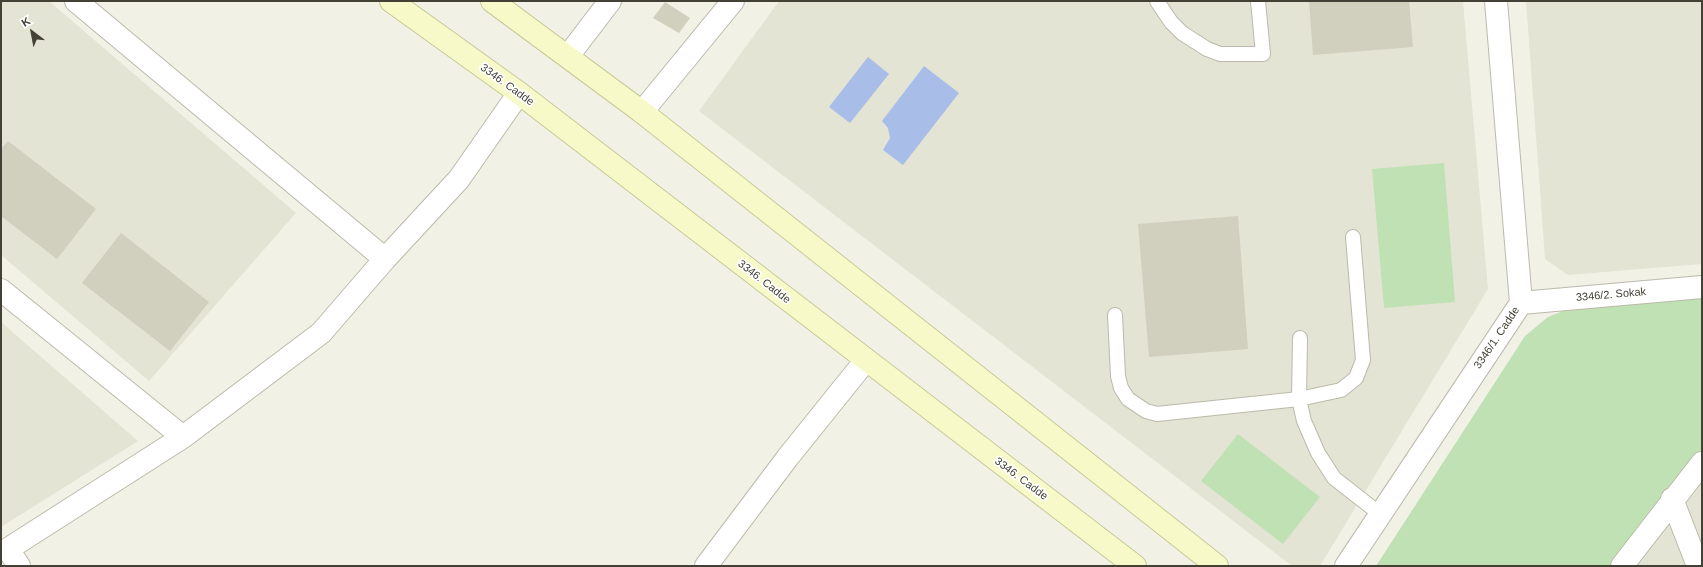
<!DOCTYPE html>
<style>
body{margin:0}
#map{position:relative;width:1703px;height:567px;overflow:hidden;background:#f1f1e6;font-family:Arial,sans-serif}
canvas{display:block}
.frame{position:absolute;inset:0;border:2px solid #434136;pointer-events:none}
.north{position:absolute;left:12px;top:12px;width:40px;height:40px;-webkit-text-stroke:3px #fff;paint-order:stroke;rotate:328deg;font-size:11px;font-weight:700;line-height:16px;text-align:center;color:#434136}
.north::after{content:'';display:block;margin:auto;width:14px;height:18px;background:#434136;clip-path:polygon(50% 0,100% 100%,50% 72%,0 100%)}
</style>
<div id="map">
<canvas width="1703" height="567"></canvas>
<div class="frame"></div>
<div class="north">K</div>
</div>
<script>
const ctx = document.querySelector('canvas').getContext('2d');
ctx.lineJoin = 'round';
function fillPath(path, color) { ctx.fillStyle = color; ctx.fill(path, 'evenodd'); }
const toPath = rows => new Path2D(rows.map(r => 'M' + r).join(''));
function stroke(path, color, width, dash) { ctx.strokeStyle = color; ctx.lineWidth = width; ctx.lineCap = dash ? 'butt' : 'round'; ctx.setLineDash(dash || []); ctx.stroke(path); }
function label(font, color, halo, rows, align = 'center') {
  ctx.font = font + ' Arial,sans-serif'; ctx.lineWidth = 3.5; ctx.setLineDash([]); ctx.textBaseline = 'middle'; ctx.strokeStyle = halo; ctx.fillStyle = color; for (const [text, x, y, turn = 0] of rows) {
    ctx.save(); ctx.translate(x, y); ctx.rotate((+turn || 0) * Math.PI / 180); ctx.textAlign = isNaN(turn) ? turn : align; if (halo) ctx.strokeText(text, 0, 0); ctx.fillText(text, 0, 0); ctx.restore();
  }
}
fillPath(toPath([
 [1,1,49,1,296,213,149,381,1,255],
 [779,1,1463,1,1488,289,1320,566,1292,566,699,111],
 [1526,1,1702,1,1702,264,1568,275,1545,259],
 [1,322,138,441,1,527],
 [1702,449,1702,566,1613,566]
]), '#e4e4d5');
fillPath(toPath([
 [1444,163,1455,302,1384,308,1372,169],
 [1702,298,1702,449,1613,566,1376,566,1525,336,1548,317,1573,307],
 [1238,434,1320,497,1283,544,1201,481]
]), '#c0e1b3');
fillPath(toPath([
 [868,57,889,74,850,123,829,107],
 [924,66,959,93,903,165,883,150,890,138,888,128,882,121]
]), '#a8bde8');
fillPath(toPath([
 [1309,1,1409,1,1413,47,1313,55],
 [665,2,690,18,679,33,653,18],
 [8,141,96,209,57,259,1,216,1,149],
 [1238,216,1248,349,1149,357,1138,224],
 [121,233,209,302,170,351,82,283]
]), '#d1cfbd');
const lane = toPath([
 [1157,1,1171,22,1182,33,1207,49,1220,54,1263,54,1258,1],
 [1115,315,1118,376,1121,388,1128,399,1146,411,1157,414,1299,399,1341,390,1356,378,1363,360,1353,237],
 [1300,338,1299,399,1304,421,1318,453,1334,478,1380,514]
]);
const street = toPath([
 [76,1,385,259],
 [568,56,610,1],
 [642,112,733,1],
 [1,290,183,437],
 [1521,303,1702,287],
 [1672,499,1698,566],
 [19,566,8,549,183,437,321,333,385,259,459,179,519,93],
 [706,566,788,457,866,360],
 [1346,566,1521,303,1496,1],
 [1622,566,1702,463]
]);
const secondary = toPath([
 [391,1,519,93,1135,566],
 [492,1,642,112,1217,566]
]);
stroke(lane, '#bbbaaa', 16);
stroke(street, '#bbbaaa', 24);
stroke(secondary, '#c9c998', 24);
stroke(lane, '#fff', 14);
stroke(street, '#fff', 22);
stroke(secondary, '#f8f9c8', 22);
label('11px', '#434136', '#fff', [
 ["3346. Cadde",507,85,36],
 ["3346. Cadde",764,282,38],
 ["3346/2. Sokak",1611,295,-5],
 ["3346/1. Cadde",1497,338,-56],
 ["3346. Cadde",1021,479,37]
]);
</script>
